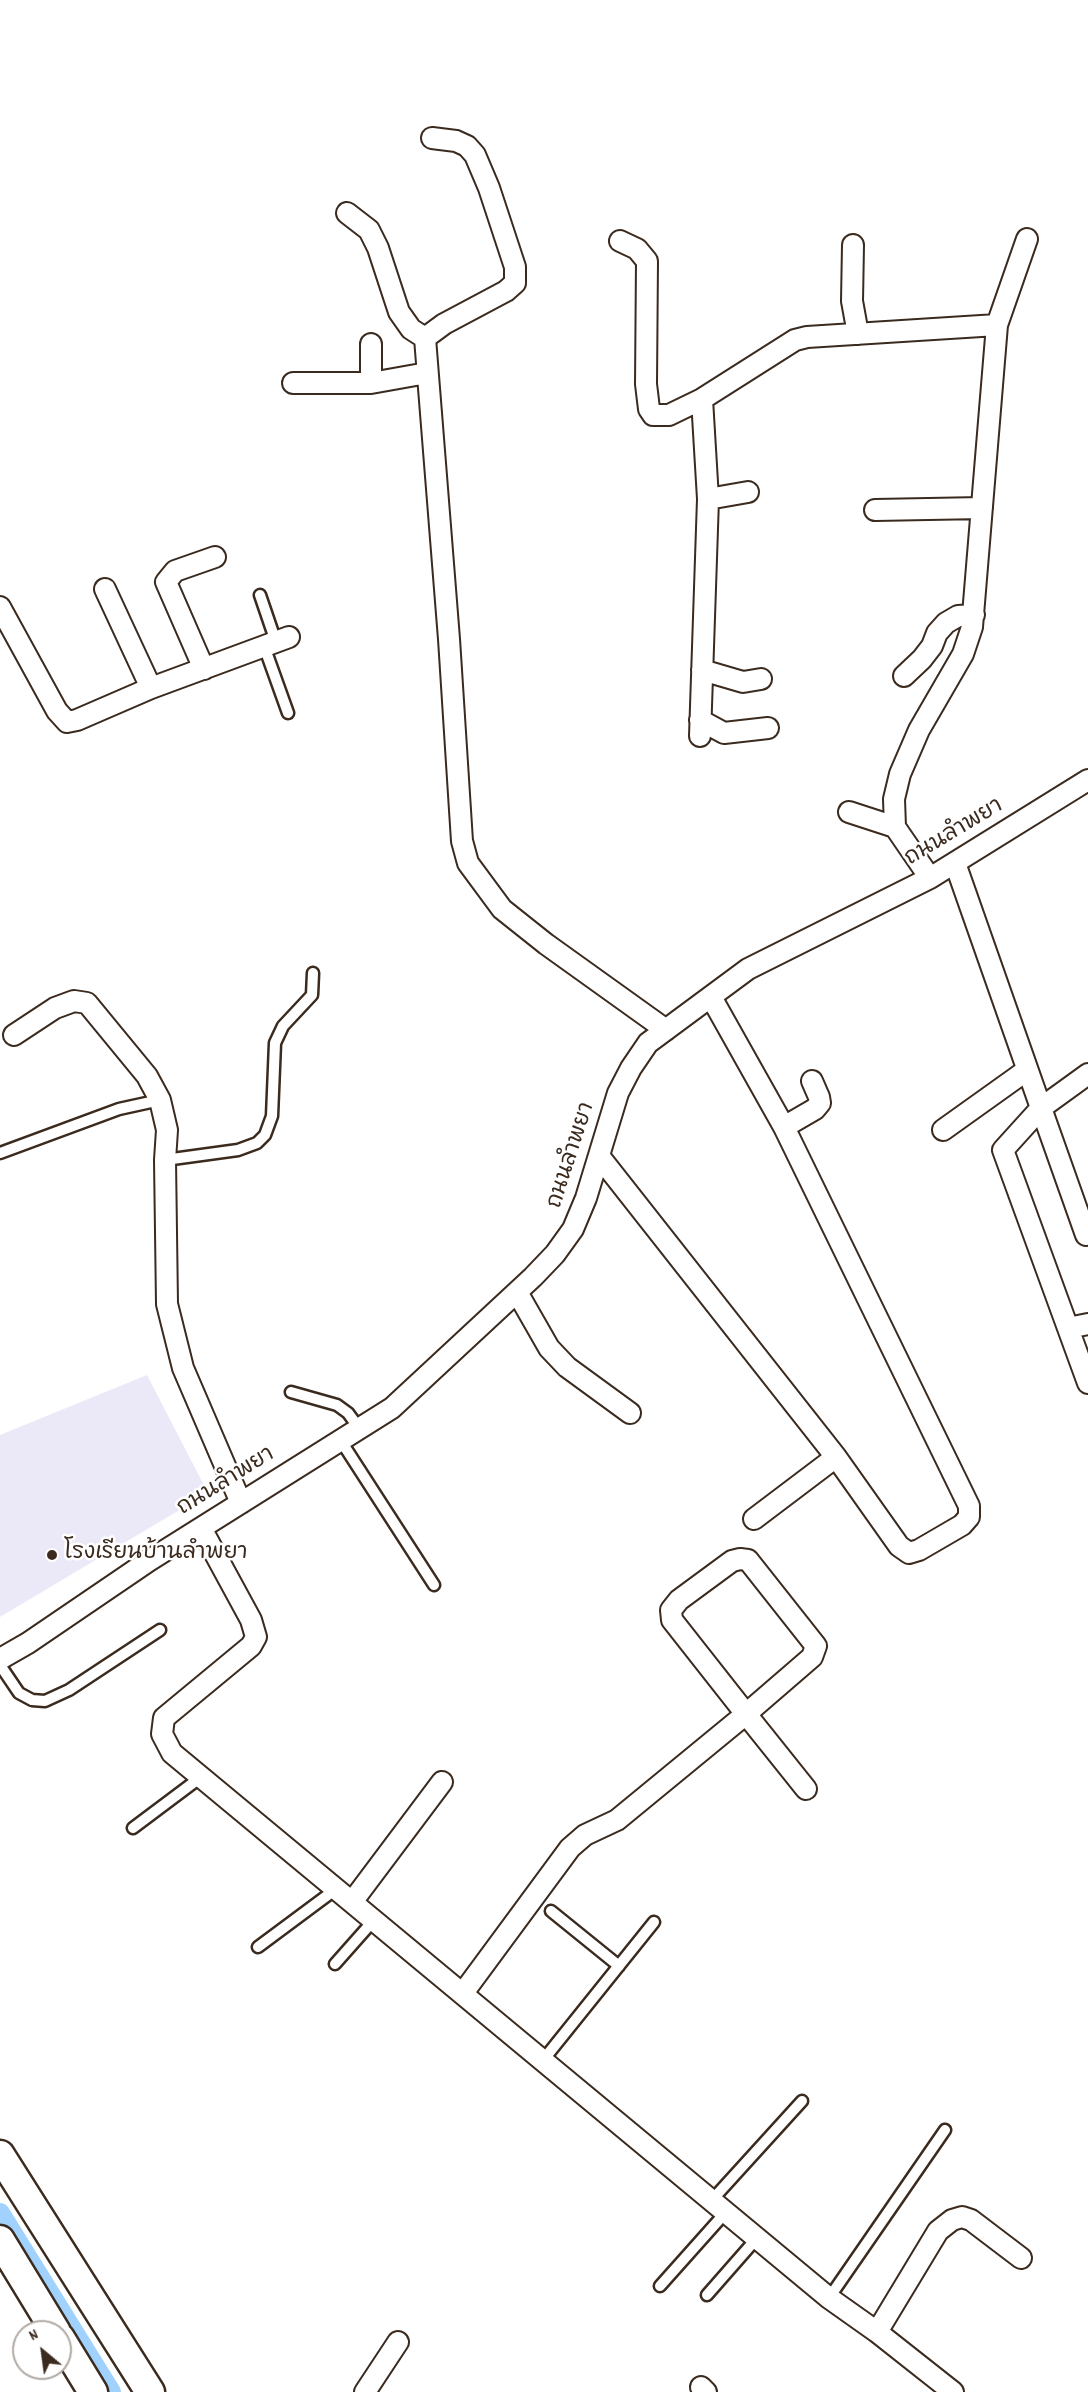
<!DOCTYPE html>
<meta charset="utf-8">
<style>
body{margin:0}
#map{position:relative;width:1088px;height:2392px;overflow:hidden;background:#fff;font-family:Dekko,sans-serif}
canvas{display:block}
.north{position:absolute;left:12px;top:2320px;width:60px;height:60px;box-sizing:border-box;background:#fff;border:2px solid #b1aaa5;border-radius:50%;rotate:331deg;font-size:16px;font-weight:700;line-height:24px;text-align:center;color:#3b2a1e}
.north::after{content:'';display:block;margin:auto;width:21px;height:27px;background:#3b2a1e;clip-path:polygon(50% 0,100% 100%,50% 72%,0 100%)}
</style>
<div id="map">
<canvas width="1088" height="2392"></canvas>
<div class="north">N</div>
</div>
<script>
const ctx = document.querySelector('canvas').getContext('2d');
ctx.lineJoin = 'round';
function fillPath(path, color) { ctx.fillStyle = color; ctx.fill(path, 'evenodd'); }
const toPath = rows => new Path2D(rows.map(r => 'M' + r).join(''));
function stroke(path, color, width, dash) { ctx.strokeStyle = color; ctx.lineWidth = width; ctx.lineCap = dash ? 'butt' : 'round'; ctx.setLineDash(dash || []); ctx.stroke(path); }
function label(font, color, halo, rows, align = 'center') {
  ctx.font = font + ' Dekko,"Playpen Sans Thai",sans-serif'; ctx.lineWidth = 5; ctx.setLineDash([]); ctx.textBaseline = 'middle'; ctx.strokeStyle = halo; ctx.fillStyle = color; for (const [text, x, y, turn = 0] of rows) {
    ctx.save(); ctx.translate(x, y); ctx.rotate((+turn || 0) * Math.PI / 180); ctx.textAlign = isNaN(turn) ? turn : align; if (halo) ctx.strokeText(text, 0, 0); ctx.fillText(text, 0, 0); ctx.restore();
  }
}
fillPath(toPath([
 [147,1375,208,1493,0,1617,0,1435]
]), '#ebe9f8');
stroke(toPath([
 [0,2213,111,2392]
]), '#a0d2fd', 20);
const lane = toPath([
 [260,595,276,642],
 [264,646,288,713],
 [0,1153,119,1109,160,1100],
 [165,1160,238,1150,257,1143,265,1135,272,1116,275,1043,283,1026,312,995,313,973],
 [291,1392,337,1405,348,1413,359,1428],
 [341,1441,434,1585],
 [0,1665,19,1693,32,1700,45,1701,69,1690,160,1630],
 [133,1828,201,1777],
 [551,1911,619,1966],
 [258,1947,336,1889],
 [335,1964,374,1920],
 [544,2059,654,1922],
 [712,2200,802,2101],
 [660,2286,726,2212],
 [707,2295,757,2238],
 [829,2298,945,2130]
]);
const street = toPath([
 [347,213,369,230,378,248,399,312,411,329,425,338,449,639,462,841,468,863,502,909,546,944,666,1030],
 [620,241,637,249,647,261,646,384,649,409,653,415,669,415,702,399,795,340,807,337,997,325,972,627,963,654,919,730,900,774,894,799,895,827,930,878],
 [853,245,852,301,858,334],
 [997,325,1027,239],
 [425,338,444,324,506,291,515,283,515,267,489,188,475,155,467,146,456,141,432,138],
 [293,383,371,383,427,373],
 [371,383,371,344],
 [708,499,748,492],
 [875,510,982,508],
 [105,589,151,688],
 [0,607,57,711,67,722,77,720,151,688,289,637],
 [204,669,166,582,175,571,215,557],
 [702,670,743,682,761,679],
 [904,676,922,659,932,646,937,633,946,623,958,616,974,615],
 [700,720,724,733,768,728],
 [700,736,708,499,702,399],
 [849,812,895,827],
 [955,863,1041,1108,1003,1150,1088,1383],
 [14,1035,55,1008,74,1001,87,1003,147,1076,160,1100,167,1130,165,1160,167,1304,183,1368,241,1503],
 [784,1127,815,1109,820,1103,819,1097,812,1081],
 [943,1130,1027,1070],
 [599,1156,836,1457,899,1546,909,1553,919,1550,962,1525,969,1517,969,1506,784,1127,711,997],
 [1086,1235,1041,1108,1088,1074],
 [517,1292,549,1348,567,1367,630,1413],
 [1068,1328,1088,1324],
 [754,1519,836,1457],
 [201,1528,251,1620,256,1637,251,1646,164,1718,162,1734,172,1753,829,2298,877,2332,953,2392],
 [0,1659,28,1643,150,1560,392,1408,533,1277,555,1254,573,1229,586,1198,618,1093,631,1068,648,1043,748,969,930,878,1088,780],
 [352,1902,442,1782],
 [463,1993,570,1848,585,1835,617,1820,746,1714,812,1657,816,1646,748,1560,740,1559,732,1561,679,1600,671,1610,672,1620,746,1714,806,1789],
 [877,2332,938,2231,952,2220,962,2217,971,2220,1021,2258],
 [701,2387,706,2392],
 [365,2392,398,2342]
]);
const secondary = toPath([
 [0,2155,150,2392],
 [0,2240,56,2332],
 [60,2338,93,2392]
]);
stroke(lane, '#3b2a1e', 15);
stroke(street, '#3b2a1e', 24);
stroke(secondary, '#3b2a1e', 33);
stroke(lane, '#fff', 10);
stroke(street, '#fff', 20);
stroke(secondary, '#fff', 28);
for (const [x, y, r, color] of [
 [52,1555,6,"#3b2a1e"]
]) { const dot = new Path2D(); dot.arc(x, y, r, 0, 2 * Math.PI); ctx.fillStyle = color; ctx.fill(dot); stroke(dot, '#fff', 2); }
label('22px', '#3b2a1e', '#fff', [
 ["ถนนลำพยา",955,834,-31],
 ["ถนนลำพยา",573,1156,-72],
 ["ถนนลำพยา",227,1483,-32]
]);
label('22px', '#3b2a1e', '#fff', [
 ["โรงเรียนบ้านลำพยา",64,1555]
], 'left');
</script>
